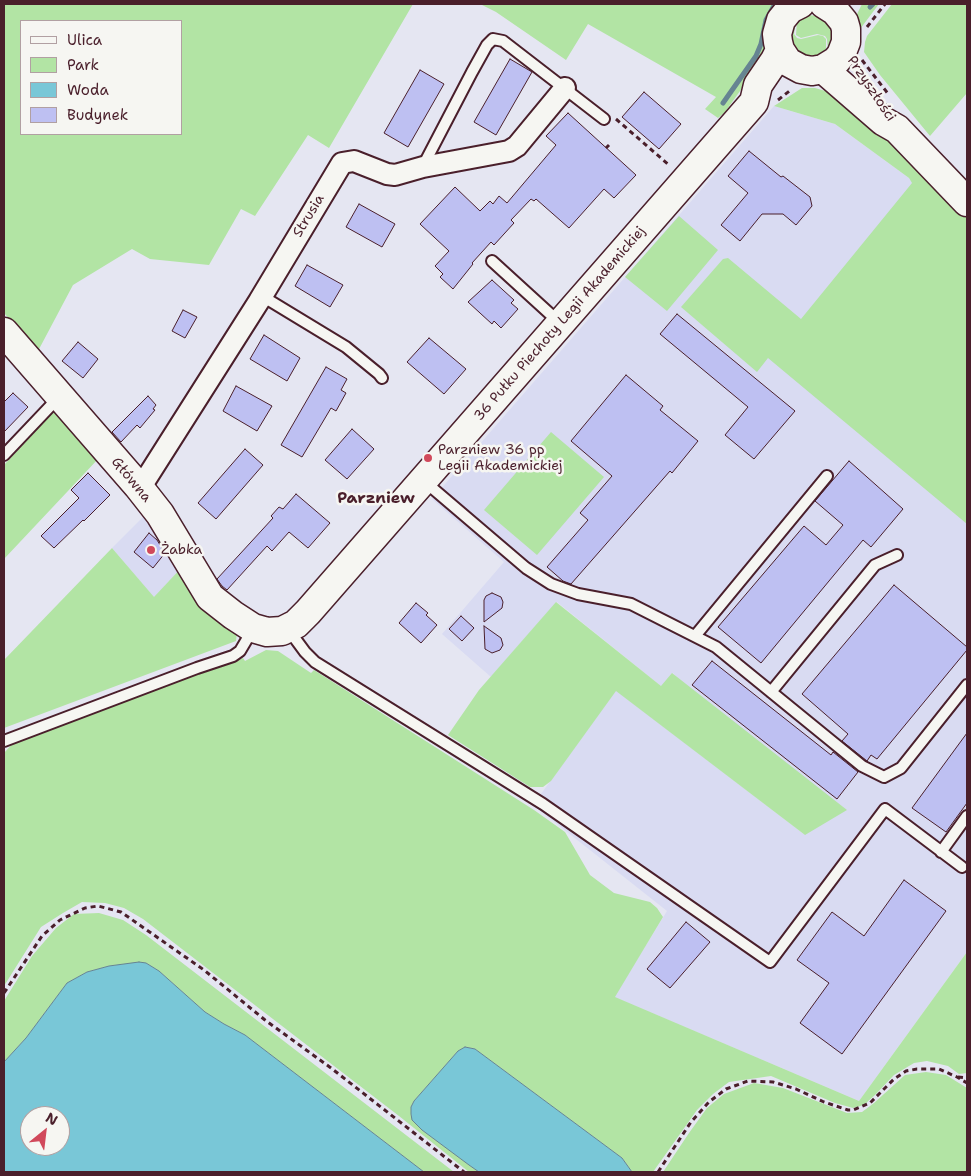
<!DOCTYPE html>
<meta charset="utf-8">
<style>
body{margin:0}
#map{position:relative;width:971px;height:1176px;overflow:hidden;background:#e5e6f2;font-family:"Shantell Sans",sans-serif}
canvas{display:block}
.frame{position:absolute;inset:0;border:5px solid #4a1f2b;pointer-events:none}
.legend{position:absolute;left:20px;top:20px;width:162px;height:115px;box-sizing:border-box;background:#f6f6f2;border:1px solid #b1a0a2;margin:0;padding:6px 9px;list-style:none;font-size:15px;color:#4a1f2b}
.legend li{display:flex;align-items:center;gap:10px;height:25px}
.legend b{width:25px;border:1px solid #b1a0a2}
.north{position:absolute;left:20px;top:1106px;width:50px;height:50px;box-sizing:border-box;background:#f6f6f2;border:1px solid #b1a0a2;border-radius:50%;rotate:29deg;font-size:14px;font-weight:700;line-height:20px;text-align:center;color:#4a1f2b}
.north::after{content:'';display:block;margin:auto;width:18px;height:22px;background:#d1495b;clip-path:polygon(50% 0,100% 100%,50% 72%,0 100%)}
</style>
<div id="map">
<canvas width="971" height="1176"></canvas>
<div class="frame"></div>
<ul class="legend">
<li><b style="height:6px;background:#f6f6f2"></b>Ulica</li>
<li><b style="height:14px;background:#b2e4a4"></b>Park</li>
<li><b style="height:14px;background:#79c7d7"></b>Woda</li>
<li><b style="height:14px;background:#bec0f2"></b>Budynek</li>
</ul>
<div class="north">N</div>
</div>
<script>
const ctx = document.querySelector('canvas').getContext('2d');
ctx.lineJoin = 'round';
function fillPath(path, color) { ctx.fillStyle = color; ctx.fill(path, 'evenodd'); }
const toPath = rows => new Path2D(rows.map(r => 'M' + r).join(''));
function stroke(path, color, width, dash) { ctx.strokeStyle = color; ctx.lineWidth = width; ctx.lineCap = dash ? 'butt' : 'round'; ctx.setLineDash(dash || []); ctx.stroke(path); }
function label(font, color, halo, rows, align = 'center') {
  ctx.font = font + ' "Shantell Sans",sans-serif'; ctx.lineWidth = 5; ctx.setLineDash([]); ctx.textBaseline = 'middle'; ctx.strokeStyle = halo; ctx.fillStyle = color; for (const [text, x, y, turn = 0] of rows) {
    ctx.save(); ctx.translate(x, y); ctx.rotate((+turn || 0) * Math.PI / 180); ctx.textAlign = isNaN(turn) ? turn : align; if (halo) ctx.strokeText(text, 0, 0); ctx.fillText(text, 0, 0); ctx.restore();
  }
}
fillPath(toPath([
 [774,106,835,124,909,178,920,194,967,227,967,952,859,1101,614,997,667,911,533,805,616,690,805,835,673,673,662,687,557,602,491,677,442,634,504,562,432,499],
 [150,513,183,566,154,598,112,548,144,516]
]), '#d9dbf2');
fillPath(toPath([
 [4,4,413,4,329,148,308,135,255,216,241,209,209,265,150,259,132,249,73,285,38,351,4,313],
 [21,21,181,21,181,134,21,134],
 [480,4,785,4,770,49,725,112,718,118,705,109,716,97,588,24,566,60,496,12],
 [862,4,879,4,854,37,856,16],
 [892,4,967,4,967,93,930,136,880,75,864,52,865,42,867,36],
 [807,15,820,16,828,22,833,31,833,41,828,52,827,39,825,36,817,34,801,38,796,35,797,20],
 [796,21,794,34,797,38,801,39,818,35,823,36,826,39,826,53,819,57,807,58,795,51,790,39,793,25],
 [802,88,815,88,846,97,967,214,967,524,768,358,757,372,681,307,723,259,728,258,801,319,912,183,909,178,835,124,774,106],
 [679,216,718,250,667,311,625,277],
 [57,408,99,458,4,559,4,465],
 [551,432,604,477,537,555,484,510],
 [112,548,154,597,183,566,237,633,236,641,4,728,4,660],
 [556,602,661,686,672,673,847,810,805,835,616,691,551,781,543,787,530,787,448,735,479,690],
 [266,650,278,651,311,673,314,670,534,810,565,832,590,875,614,893,650,902,657,908,663,917,615,997,859,1101,967,952,967,1073,959,1074,948,1066,927,1061,914,1063,894,1075,876,1094,864,1105,853,1108,835,1103,771,1076,729,1082,713,1094,697,1110,653,1172,632,1172,622,1158,475,1049,465,1047,458,1051,414,1101,411,1107,411,1114,413,1120,422,1130,479,1172,469,1172,399,1116,143,919,124,908,105,903,82,902,63,913,41,927,4,986,4,753,14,742,197,672,218,667,243,658,245,661],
 [99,913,123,920,146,935,454,1172,424,1172,245,1035,224,1024,205,1012,159,971,146,963,109,966,87,972,67,983,26,1038,4,1062,4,1001,32,956,56,928,74,914],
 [926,1072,946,1075,967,1088,967,1172,663,1172,689,1133,707,1108,724,1094,754,1083,783,1088,847,1113,862,1112,874,1103,905,1075]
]), '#b2e4a4');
const water = toPath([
 [139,962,146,963,159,971,205,1012,224,1024,245,1035,424,1172,4,1172,4,1062,26,1038,67,983,87,972,109,966,139,962],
 [30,1116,60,1116,60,1146,30,1146,30,1116],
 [465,1047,475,1049,622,1158,632,1172,479,1172,469,1165,422,1130,412,1120,411,1114,411,1107,414,1101,458,1051,465,1047]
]);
fillPath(water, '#79c7d7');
stroke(water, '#668492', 1);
stroke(toPath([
 [870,7,873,4],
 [723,103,756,56,761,44,766,20,775,4]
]), '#668492', 5);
const building = toPath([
 [510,59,532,72,496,135,474,122,510,59],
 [420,70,444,84,408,147,384,133,420,70],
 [644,92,681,124,659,149,622,117,644,92],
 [568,113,636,175,614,198,604,189,569,228,536,199,534,201,531,199,511,220,514,223,494,245,491,242,472,263,473,264,453,289,440,277,443,274,435,266,449,251,420,224,455,187,480,211,490,201,493,204,499,196,507,203,556,145,546,136,568,113],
 [749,151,781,177,783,176,810,197,812,206,796,225,783,214,762,214,740,241,721,225,748,193,728,176,749,151],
 [359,204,395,224,382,247,346,227,359,204],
 [307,265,343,285,330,307,295,286,307,265],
 [492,280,514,300,511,303,518,309,501,328,494,321,492,324,468,302,492,280],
 [183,310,197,317,185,338,172,331,183,310],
 [677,314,795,411,754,459,725,435,748,407,660,334,677,314],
 [264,335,300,358,287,381,250,359,264,335],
 [429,338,466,369,444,394,407,362,429,338],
 [78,342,98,359,83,378,62,361,78,342],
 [326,367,347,379,341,390,346,393,336,411,331,408,302,457,281,445,326,367],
 [626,375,663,406,660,410,698,441,672,473,670,471,571,584,563,581,547,567,588,520,580,513,612,476,571,441,626,375],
 [236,386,272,406,257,431,223,411,236,386],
 [13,393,28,407,4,432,4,402,13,393],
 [148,396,156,405,153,409,155,410,140,428,137,425,121,442,112,432,148,396],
 [352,429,374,449,347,479,325,460,352,429],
 [245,449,263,465,216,519,198,503,245,449],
 [849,461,903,509,871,547,863,540,761,663,718,627,804,526,826,545,843,525,815,501,849,461],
 [88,473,110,495,84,521,83,520,54,548,41,536,79,498,71,490,88,473],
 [296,494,330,523,308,548,289,532,272,551,267,546,227,590,222,586,217,579,273,518,271,516,279,507,283,509,296,494],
 [149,533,157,540,165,553,153,568,134,552,149,533],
 [894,585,967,647,967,650,877,759,871,755,867,761,842,741,848,734,802,694,894,585],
 [492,593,501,597,503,602,502,608,484,622,484,600,486,596,492,593],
 [416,603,428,613,426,615,437,625,421,643,399,623,416,603],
 [461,616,474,628,462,641,449,629,461,616],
 [484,626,501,638,503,645,500,650,492,653,485,649,484,626],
 [712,661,831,755,833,752,858,772,837,799,692,685,712,661],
 [967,733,967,803,946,832,912,808,967,733],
 [904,880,946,911,842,1054,800,1023,829,983,797,960,832,912,864,936,904,880],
 [686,922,710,942,670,988,647,969,686,922]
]);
fillPath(building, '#bec0f2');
stroke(building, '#4a1f2b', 1);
const lane = toPath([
 [423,166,472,72,487,45,493,39,503,41,604,119],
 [492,261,560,323],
 [262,296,346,347,379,374,382,378],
 [4,455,59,397],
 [424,481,526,568,551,584,578,594,631,604,716,647,862,766,884,777,901,768,967,685],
 [288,629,305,652,315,662,543,804,770,962,885,809,962,867],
 [695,636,827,476],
 [771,692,875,565,897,555],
 [4,741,197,668,233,656,240,651,253,629],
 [941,852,967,816]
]);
const street = toPath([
 [138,486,146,479,259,301,342,163,354,161,387,174,395,175,423,167,509,151,517,146,565,88]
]);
const secondary = toPath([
 [800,4,790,9,781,20,777,34,778,42,780,50,788,62,801,69,812,71,823,69,836,61,841,55,846,42,846,29,844,22,835,11,824,4],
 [823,69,883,121,897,129,967,202],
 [4,332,138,486,160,514,210,597,233,615,253,628,267,632,282,631,296,624,308,612,754,102,758,85,775,60,780,50]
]);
stroke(lane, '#4a1f2b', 14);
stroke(street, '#4a1f2b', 24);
stroke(secondary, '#4a1f2b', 31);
stroke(toPath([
 [867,27,885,4],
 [862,60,889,95],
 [778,100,792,89],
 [616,119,669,165],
 [606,148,609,145],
 [4,993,42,936,60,920,85,908,98,906,121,912,204,970,265,1020,331,1068,464,1172],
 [958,1077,967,1078],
 [658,1172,691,1122,709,1102,726,1089,748,1081,773,1082,796,1089,824,1102,848,1110,853,1110,870,1103,894,1079,906,1071,917,1069,939,1069,957,1077,967,1083]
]), '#4a1f2b', 3, [5, 4]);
stroke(lane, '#f6f6f2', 10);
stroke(street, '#f6f6f2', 20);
stroke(secondary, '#f6f6f2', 28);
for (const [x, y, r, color] of [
 [428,458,5,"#d1495b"],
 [151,550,5,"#d1495b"]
]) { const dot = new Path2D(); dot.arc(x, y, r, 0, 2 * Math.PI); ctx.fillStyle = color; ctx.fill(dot); stroke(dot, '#f6f6f2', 2); }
label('14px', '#4a1f2b', '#f6f6f2', [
 ["Przyszłości",871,89,56],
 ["Strusia",309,216,-59],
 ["36 Pułku Piechoty Legii Akademickiej",560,324,-49],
 ["Główna",131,480,50]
]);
label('14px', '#4a1f2b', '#f6f6f2', [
 ["Parzniew 36 pp",438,450],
 ["Legii Akademickiej",438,466],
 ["Żabka",161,550]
], 'left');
label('bold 16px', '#4a1f2b', '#f6f6f2', [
 ["Parzniew",376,499]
]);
</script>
